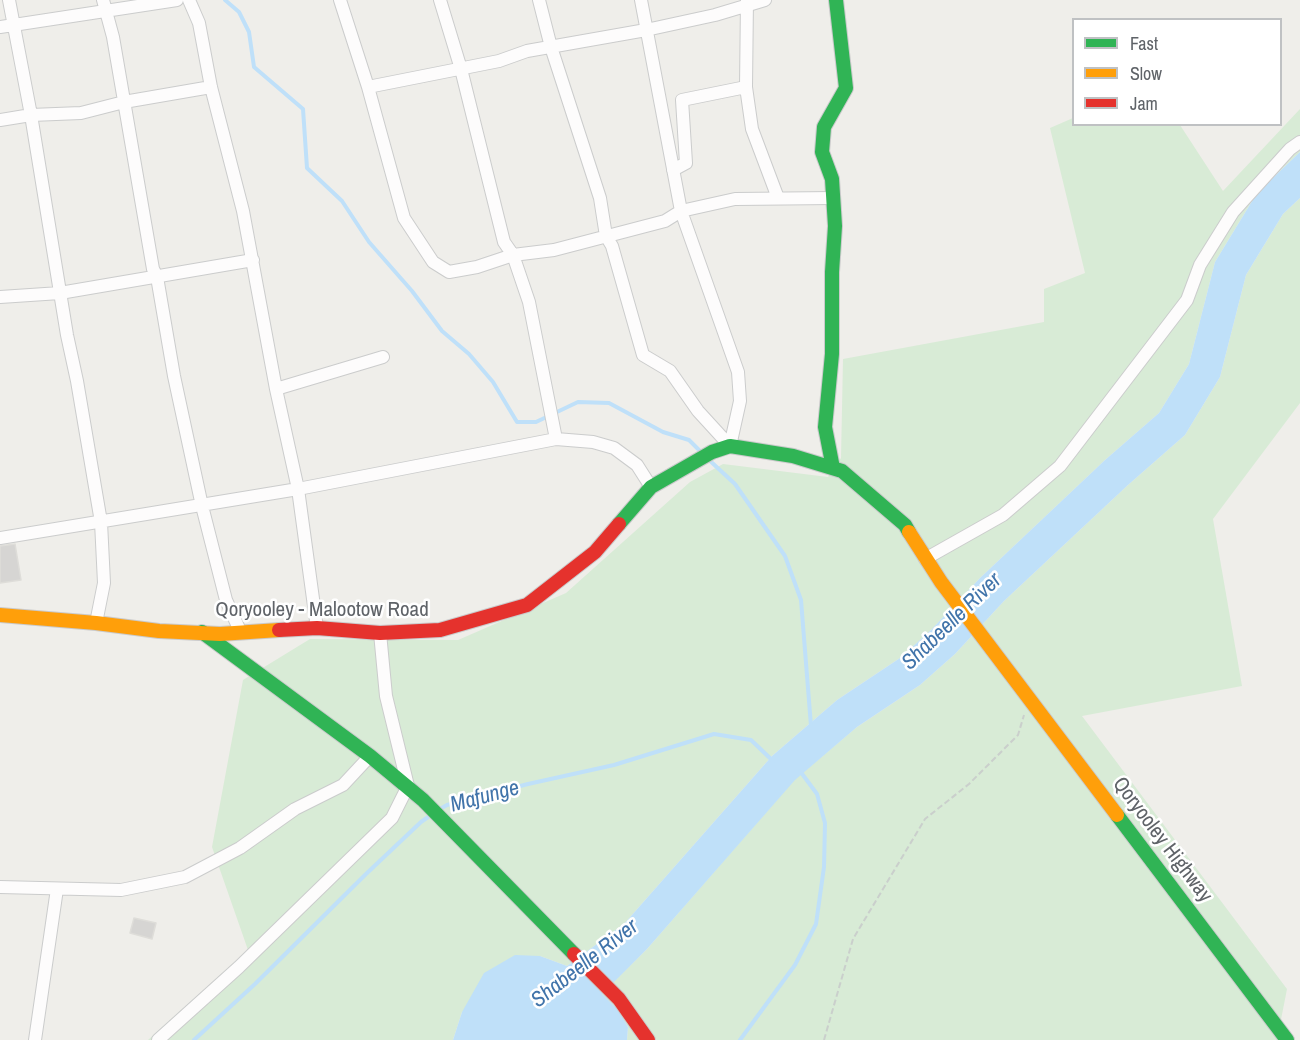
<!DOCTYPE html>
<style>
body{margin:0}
#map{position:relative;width:1300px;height:1040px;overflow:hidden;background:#efeeea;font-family:"Archivo Narrow",sans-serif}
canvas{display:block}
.legend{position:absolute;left:1072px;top:18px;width:210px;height:108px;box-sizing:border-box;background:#fff;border:2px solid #bfc1c3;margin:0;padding:8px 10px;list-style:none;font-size:18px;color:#5f6368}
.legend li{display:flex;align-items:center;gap:12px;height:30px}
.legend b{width:30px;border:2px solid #bfc1c3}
</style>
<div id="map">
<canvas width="1300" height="1040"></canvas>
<ul class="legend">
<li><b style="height:8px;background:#30b455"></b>Fast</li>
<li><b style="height:8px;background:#ff9f0a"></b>Slow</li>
<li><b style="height:8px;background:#e5322d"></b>Jam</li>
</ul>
</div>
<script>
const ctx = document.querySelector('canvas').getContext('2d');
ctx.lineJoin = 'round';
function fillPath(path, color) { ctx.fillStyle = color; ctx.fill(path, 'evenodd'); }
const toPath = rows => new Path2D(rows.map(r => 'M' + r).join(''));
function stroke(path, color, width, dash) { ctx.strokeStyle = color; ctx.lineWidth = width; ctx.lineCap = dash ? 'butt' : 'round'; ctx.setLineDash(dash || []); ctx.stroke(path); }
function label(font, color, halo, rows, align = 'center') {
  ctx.font = font + ' "Archivo Narrow",sans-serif'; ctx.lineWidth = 5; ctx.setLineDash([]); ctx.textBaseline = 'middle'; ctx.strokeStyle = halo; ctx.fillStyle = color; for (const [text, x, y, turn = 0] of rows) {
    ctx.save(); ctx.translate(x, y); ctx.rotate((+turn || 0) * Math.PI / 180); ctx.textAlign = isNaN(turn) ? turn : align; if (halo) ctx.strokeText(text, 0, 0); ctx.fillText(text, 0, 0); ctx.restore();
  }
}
fillPath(toPath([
 [1300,109,1300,152,1257,193,1215,262,1189,364,1159,413,1105,460,980,578,931,630,900,658,837,700,772,756,624,924,567,966,540,956,462,1012,453,1040,148,1040,248,950,212,847,243,680,310,639,458,640,566,593,690,482,723,464,828,477,841,458,843,359,1044,322,1044,289,1085,273,1050,128,1073,118,1074,124,1180,125,1223,191],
 [1300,198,1300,403,1213,519,1242,686,1082,716,1287,989,1277,1040,627,1040,628,1027,601,994,647,949,795,779,857,727,920,685,955,654,1004,601,1128,485,1185,435,1220,377,1246,275,1283,214]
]), '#d8ebd6');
fillPath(toPath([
 [1300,152,1300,198,1283,214,1246,275,1220,377,1185,435,1128,485,1004,601,955,654,920,685,857,727,795,780,647,949,602,994,618,1010,628,1027,627,1040,453,1040,462,1012,484,973,515,955,540,956,567,966,624,924,772,756,837,700,900,658,931,630,980,578,1105,460,1159,413,1189,364,1215,262,1257,193]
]), '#bfe0f9');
stroke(toPath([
 [225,0,239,12,249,32,254,67,303,109,307,168,342,201,369,242,412,291,442,331,469,354,493,382,517,422,536,422,578,402,609,403,663,432,689,440,702,453],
 [708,459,735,484,785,556,801,600,811,726],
 [440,809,447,805,528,784,614,765,714,734,751,740,773,761],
 [194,1040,255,984,366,874,421,822,431,815],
 [740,1040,795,965,816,924,824,867,825,823,817,794,800,771]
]), '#bfe0f9', 4);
const building = toPath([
 [15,544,21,580,0,583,0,546,15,544],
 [134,918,156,923,152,939,130,933,134,918]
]);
fillPath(building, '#d6d5d3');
stroke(building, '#deddd9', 1.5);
const street = toPath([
 [9,0,31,115,67,335,77,381,101,522,104,583,96,623],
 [103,0,113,37,153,269,157,277,174,376,202,506,226,600,241,633],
 [189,0,199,23,211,87,243,211,276,389,298,489,317,628],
 [340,0,368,87,404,218,433,262,449,272,477,267,513,255,554,250,665,221,681,211,735,199,834,198],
 [440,0,461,69,504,242,513,255,529,302,556,439],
 [539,0,551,47,600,198,606,236,612,246,643,355,670,371,698,411,730,446],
 [641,0,681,211,738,372,740,401,730,446],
 [747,0,746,87,752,129,778,198],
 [0,27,177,0],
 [368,87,499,61,527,51,646,30,715,15,765,0],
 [0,120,31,115,81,113,124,102,211,87],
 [673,170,686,163,682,100,746,87],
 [0,297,60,293,253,260],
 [276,389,383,357],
 [0,538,298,489,556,439,593,442,614,448,637,465,651,487],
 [925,559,1003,515,1060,466,1187,300,1200,265,1233,212,1290,149,1300,142],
 [0,887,121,890,185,877,240,848,295,809,343,785,370,756],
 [35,1040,57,889],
 [158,1040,239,967,392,818,408,786,386,696,380,633]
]);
const fast = toPath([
 [833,468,825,427,832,354,832,272,835,226,832,179,822,152,824,127,846,88,836,0],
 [619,524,651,487,712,452,730,446,793,456,842,471,905,525,909,532],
 [202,632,370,756,423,800,574,954],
 [1117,815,1287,1040]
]);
const slow = toPath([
 [909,532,941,582,1117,815],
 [0,615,96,623,159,631,220,634,279,630]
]);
const jam = toPath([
 [279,630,317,628,380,633,440,630,527,605,595,552,619,524],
 [574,954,619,999,648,1040]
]);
stroke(street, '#cbcccc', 14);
stroke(fast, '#cacacb', 16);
stroke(slow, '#cacacb', 16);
stroke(jam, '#cacacb', 16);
stroke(toPath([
 [824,1040,853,939,925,819,969,784,1018,735,1024,715]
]), '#cacfcc', 2, [6, 3]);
stroke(street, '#fdfcfc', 12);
stroke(fast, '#30b455', 14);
stroke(slow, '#ff9f0a', 14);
stroke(jam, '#e5322d', 14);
label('21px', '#5f6368', '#fff', [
 ["Qoryooley - Malootow Road",322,610],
 ["Qoryooley Highway",1162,840,53]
]);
label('italic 22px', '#4174aa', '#fff', [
 ["Shabeelle River",952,622,-44],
 ["Mafunge",485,797,-15],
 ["Shabeelle River",585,964,-38]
]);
</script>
